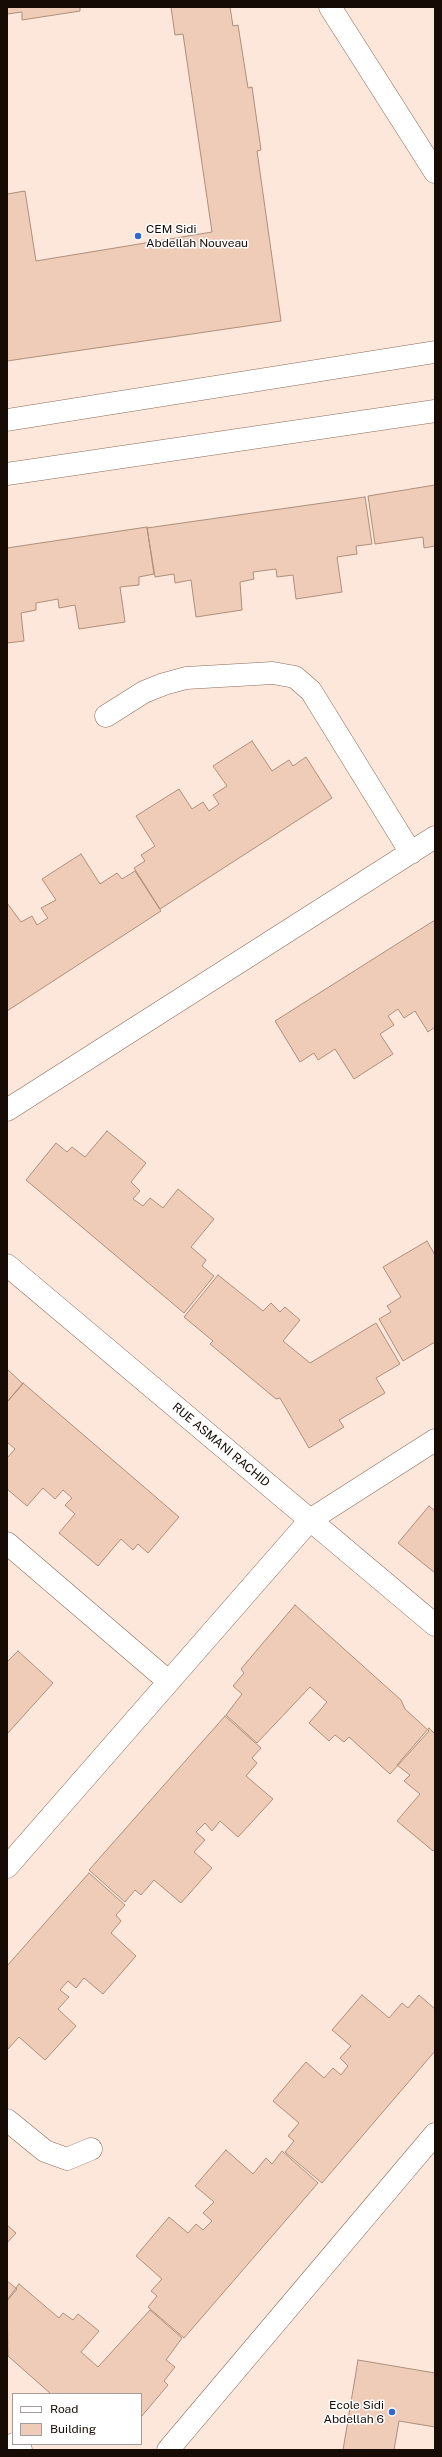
<!DOCTYPE html>
<style>
body{margin:0}
#map{position:relative;width:442px;height:2457px;overflow:hidden;background:#fce7da;font-family:"Public Sans",sans-serif}
canvas{display:block}
.frame{position:absolute;inset:0;border:8px solid #160b05;pointer-events:none}
.legend{position:absolute;left:12px;top:2393px;width:130px;height:52px;box-sizing:border-box;background:#fff;border:1px solid #a29d9b;margin:0;padding:5px 7px;list-style:none;font-size:12px;color:#160b05}
.legend li{display:flex;align-items:center;gap:8px;height:20px}
.legend b{width:20px;border:1px solid #a29d9b}
</style>
<div id="map">
<canvas width="442" height="2457"></canvas>
<div class="frame"></div>
<ul class="legend">
<li><b style="height:5px;background:#fff"></b>Road</li>
<li><b style="height:11px;background:#eeccb7"></b>Building</li>
</ul>
</div>
<script>
const ctx = document.querySelector('canvas').getContext('2d');
ctx.lineJoin = 'round';
function fillPath(path, color) { ctx.fillStyle = color; ctx.fill(path, 'evenodd'); }
const toPath = rows => new Path2D(rows.map(r => 'M' + r).join(''));
function stroke(path, color, width, dash) { ctx.strokeStyle = color; ctx.lineWidth = width; ctx.lineCap = dash ? 'butt' : 'round'; ctx.setLineDash(dash || []); ctx.stroke(path); }
function label(font, color, halo, rows, align = 'center') {
  ctx.font = font + ' "Public Sans",sans-serif'; ctx.lineWidth = 3; ctx.setLineDash([]); ctx.textBaseline = 'middle'; ctx.strokeStyle = halo; ctx.fillStyle = color; for (const [text, x, y, turn = 0] of rows) {
    ctx.save(); ctx.translate(x, y); ctx.rotate((+turn || 0) * Math.PI / 180); ctx.textAlign = isNaN(turn) ? turn : align; if (halo) ctx.strokeText(text, 0, 0); ctx.fillText(text, 0, 0); ctx.restore();
  }
}
const building = toPath([
 [7,7,80,7,80,11,22,20,22,12,7,14,7,7],
 [171,7,230,7,233,26,238,25,248,88,252,87,261,150,257,151,281,321,7,361,7,194,25,191,36,261,212,232,183,34,175,35,171,7],
 [435,485,435,546,424,548,423,537,375,544,368,496,435,485],
 [365,497,372,544,356,546,357,554,337,557,342,592,296,599,293,575,277,577,276,569,253,572,254,579,240,582,242,610,196,617,191,580,175,583,174,574,155,577,147,528,365,497],
 [147,527,154,574,139,577,139,585,120,587,125,622,79,629,75,605,59,608,58,599,36,603,36,610,21,613,24,641,7,643,7,548,147,527],
 [252,741,272,771,289,760,293,766,306,757,332,798,160,909,134,868,145,861,141,855,155,846,136,816,179,789,192,809,203,802,209,811,219,804,213,795,227,786,213,766,252,741],
 [81,854,100,884,117,873,122,879,135,871,161,911,7,1011,7,903,21,922,32,916,37,925,48,918,41,908,56,900,42,879,81,854],
 [435,920,435,1027,428,1032,415,1011,404,1018,398,1009,388,1016,394,1025,380,1034,393,1054,354,1079,335,1049,318,1060,314,1053,300,1062,275,1021,435,920],
 [107,1131,146,1163,131,1182,140,1191,133,1199,143,1206,150,1198,163,1208,178,1189,214,1219,191,1247,206,1260,202,1266,214,1276,184,1313,26,1180,56,1143,67,1152,72,1147,85,1157,107,1131],
 [427,1241,435,1255,435,1342,403,1361,379,1319,391,1312,387,1306,401,1297,383,1267,427,1241],
 [218,1275,263,1311,271,1303,280,1312,285,1307,300,1320,283,1341,310,1363,376,1323,400,1364,376,1378,385,1393,339,1420,344,1427,309,1448,280,1398,276,1399,210,1344,213,1341,184,1317,218,1275],
 [7,1369,23,1384,7,1402,7,1369],
 [23,1383,179,1517,148,1553,138,1544,133,1550,121,1539,98,1566,59,1533,75,1514,65,1505,72,1498,63,1490,55,1499,43,1488,27,1506,7,1489,7,1458,15,1449,7,1442,7,1402,23,1383],
 [429,1506,435,1511,435,1573,398,1543,429,1506],
 [295,1605,401,1700,405,1709,429,1731,390,1774,349,1737,344,1742,335,1735,329,1741,309,1723,327,1702,310,1687,257,1743,226,1715,242,1694,233,1686,244,1673,241,1669,295,1605],
 [18,1651,53,1683,7,1734,7,1662,18,1651],
 [225,1716,261,1748,252,1758,257,1763,246,1776,273,1799,238,1837,220,1821,212,1831,205,1823,196,1832,205,1840,194,1852,212,1868,181,1903,154,1880,141,1895,135,1890,125,1902,89,1870,225,1716],
 [429,1728,435,1734,435,1849,433,1851,397,1821,420,1794,404,1781,410,1775,397,1765,429,1728],
 [89,1873,125,1905,116,1915,121,1921,111,1933,136,1956,103,1994,84,1978,76,1988,68,1981,60,1990,69,1997,58,2009,76,2026,45,2060,19,2037,7,2050,7,1966,89,1873],
 [362,1995,389,2018,402,2003,408,2008,419,1995,435,2009,435,2051,322,2183,285,2152,294,2141,288,2136,299,2123,273,2101,306,2062,324,2078,333,2068,341,2075,348,2066,340,2058,351,2046,332,2030,362,1995],
 [226,2150,253,2174,266,2158,272,2164,282,2151,318,2183,184,2338,148,2307,157,2296,151,2291,162,2279,136,2256,169,2217,188,2233,196,2224,203,2230,212,2221,203,2213,214,2202,195,2186,226,2150],
 [7,2225,16,2233,7,2243,7,2225],
 [7,2281,17,2289,7,2301,7,2281],
 [19,2284,59,2318,63,2313,73,2320,78,2314,99,2331,81,2352,98,2367,150,2310,182,2338,166,2360,175,2367,164,2381,168,2385,141,2417,141,2394,51,2394,8,2356,7,2300,19,2284],
 [358,2360,435,2373,435,2427,399,2421,394,2450,343,2450,358,2360]
]);
fillPath(building, '#eeccb7');
stroke(building, '#af8f7b', 1);
const minor = toPath([
 [330,7,435,172],
 [106,716,144,692,164,684,186,678,273,673,295,677,311,691,411,853],
 [7,1110,435,837],
 [7,1265,435,1625],
 [7,1543,168,1681],
 [7,1867,310,1520,435,1440],
 [7,2120,45,2151,67,2159,91,2149],
 [14,2444,21,2450],
 [168,2450,435,2134]
]);
const major = toPath([
 [7,420,435,352],
 [7,474,435,411]
]);
stroke(minor, '#8a6c59', 23);
stroke(major, '#8a6c59', 23);
stroke(minor, '#fff', 22);
stroke(major, '#fff', 22);
for (const [x, y, r, color] of [
 [138,236,4,"#3366d5"],
 [392,2412,4,"#3366d5"]
]) { const dot = new Path2D(); dot.arc(x, y, r, 0, 2 * Math.PI); ctx.fillStyle = color; ctx.fill(dot); stroke(dot, '#fff', 1.5); }
label('12px', '#160b05', '#fff', [
 ["CEM Sidi",146,229],
 ["Abdellah Nouveau",146,243],
 ["Ecole Sidi",384,2405,"right"],
 ["Abdellah 6",384,2419,"right"]
], 'left');
label('12px', '#160b05', '#fff', [
 ["RUE ASMANI RACHID",221,1445,40]
]);
</script>
